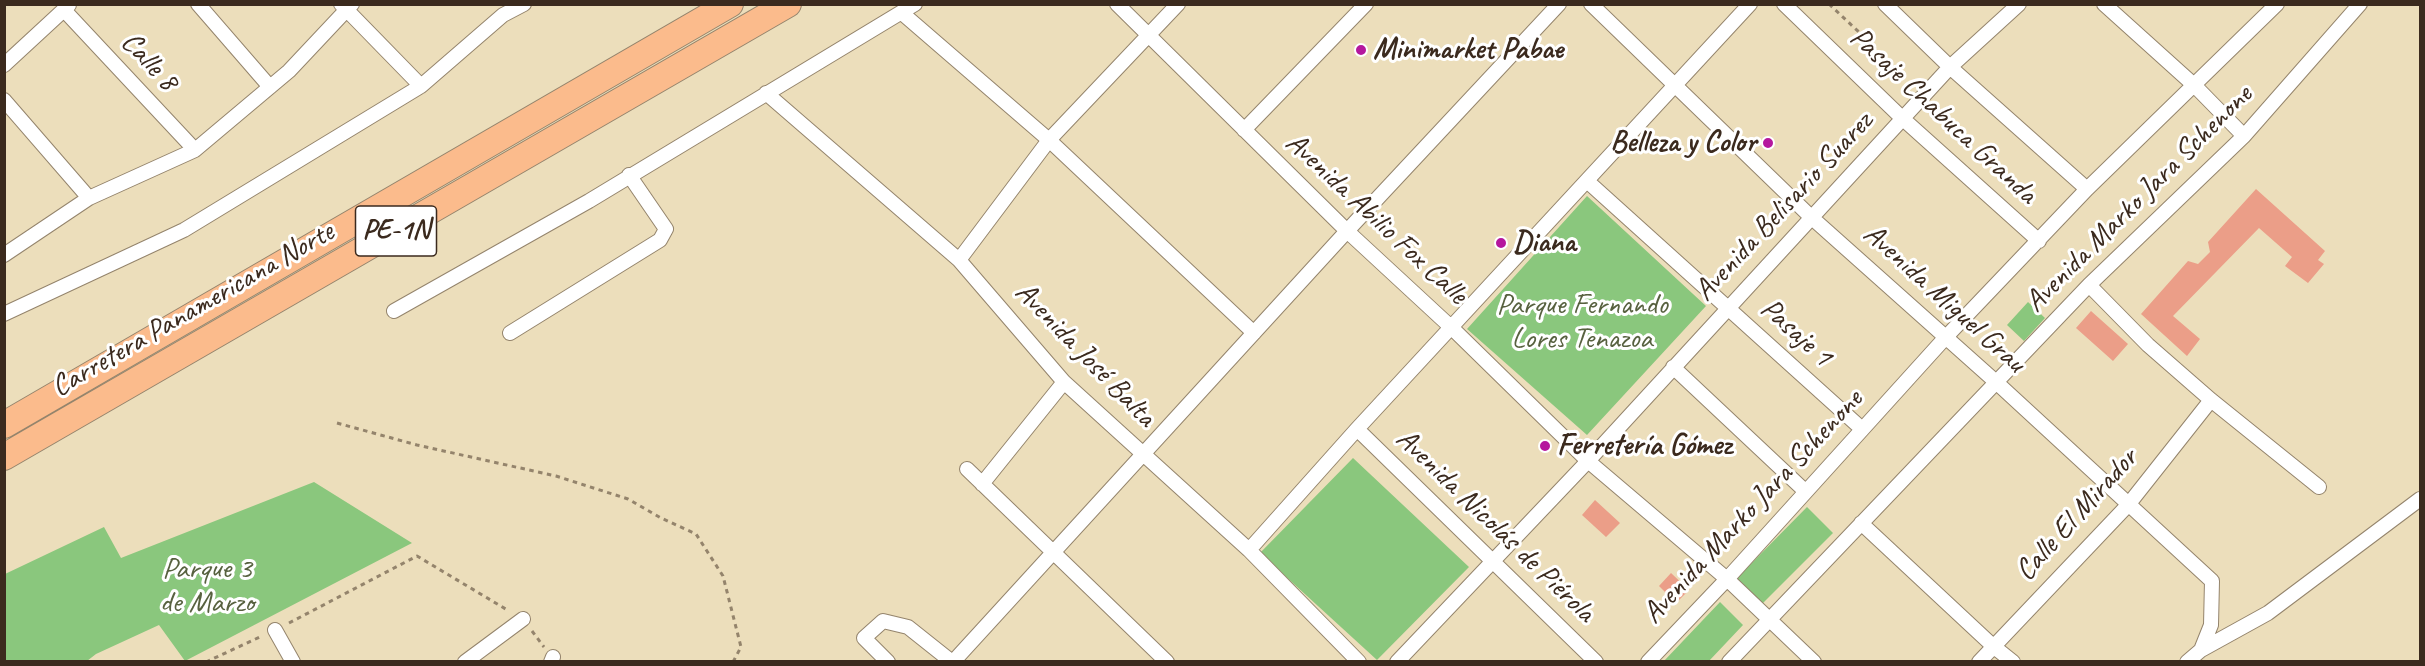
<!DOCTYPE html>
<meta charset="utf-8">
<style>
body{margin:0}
#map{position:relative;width:2425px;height:666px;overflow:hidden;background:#ecdebb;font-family:Caveat,sans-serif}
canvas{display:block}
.frame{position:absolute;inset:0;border:6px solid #3b2a1e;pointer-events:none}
</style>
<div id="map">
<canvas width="2425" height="666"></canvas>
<div class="frame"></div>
</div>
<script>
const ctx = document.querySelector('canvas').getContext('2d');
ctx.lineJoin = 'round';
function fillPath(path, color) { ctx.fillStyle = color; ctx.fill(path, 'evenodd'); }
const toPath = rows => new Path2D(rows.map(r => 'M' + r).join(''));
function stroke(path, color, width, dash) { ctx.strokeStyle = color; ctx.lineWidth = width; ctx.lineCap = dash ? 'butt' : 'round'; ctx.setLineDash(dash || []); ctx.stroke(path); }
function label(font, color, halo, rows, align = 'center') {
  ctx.font = font + ' Caveat,sans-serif'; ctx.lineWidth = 6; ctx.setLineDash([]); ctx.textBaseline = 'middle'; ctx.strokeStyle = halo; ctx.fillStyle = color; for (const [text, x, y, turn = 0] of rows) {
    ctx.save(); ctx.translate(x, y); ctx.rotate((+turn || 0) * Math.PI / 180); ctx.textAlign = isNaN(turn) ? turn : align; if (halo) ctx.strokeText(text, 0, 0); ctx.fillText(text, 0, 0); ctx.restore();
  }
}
fillPath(toPath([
 [1587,196,1706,306,1587,435,1467,329],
 [2028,302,2045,318,2024,341,2007,325],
 [1353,458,1469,567,1377,660,1260,553],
 [314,482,412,543,185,661,159,625,96,654,87,661,5,661,5,574,104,527,121,558],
 [1807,507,1833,533,1760,606,1734,581],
 [1720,602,1743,625,1709,661,1664,661]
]), '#8ac77d');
fillPath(toPath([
 [2256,189,2325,251,2318,260,2324,264,2308,283,2285,266,2292,257,2259,228,2173,316,2200,339,2187,356,2141,314,2188,261,2198,264,2210,252,2208,242],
 [2091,311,2128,344,2113,361,2076,328],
 [1595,500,1620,523,1606,537,1582,515],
 [1671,573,1689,590,1676,603,1659,586]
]), '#eb9e88');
const street = toPath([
 [198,4,270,87],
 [341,4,421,86],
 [1117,4,1347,231,1453,329,1588,461,1727,579,1814,662],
 [1591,4,1811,217,1996,382,2212,581,2211,625,2201,650],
 [1784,4,1902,118,2039,241],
 [1885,4,1950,67,2087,189],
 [2104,4,2195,86,2244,136],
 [64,10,195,150],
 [902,13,1049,140,1254,333],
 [4,65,69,5],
 [766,93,959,260,1064,382,1249,550,1359,662],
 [4,100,89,198],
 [1244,130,1366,4],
 [1587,181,1862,429],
 [4,255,89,198,195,150,289,71,352,4],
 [959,260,1049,140,1178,4],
 [2089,285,2148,345,2211,400,2319,487],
 [394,311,589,201,915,4],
 [4,314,184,230,421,86,503,15,524,4],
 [510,333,660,240,666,229,629,175],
 [1673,367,1805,491],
 [1357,429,1596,662],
 [967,469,1167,662],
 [982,484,1064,382],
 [1861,523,1993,646,2013,662],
 [1249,550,1357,429,1750,4],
 [275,630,293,662],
 [465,662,523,619],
 [551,662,553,657],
 [888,662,864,638,883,621,908,627,952,662],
 [953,662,1347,231,1559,4],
 [1397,662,1588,461,1950,67,2019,4],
 [1648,662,1727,579,1945,338,2087,189,2277,4],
 [1729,662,2089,285,2244,136,2360,4],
 [1979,662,2128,505,2211,400],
 [2187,662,2201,650,2268,613,2420,499]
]);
const highway = toPath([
 [4,425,730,4],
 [4,457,788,4]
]);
stroke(street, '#94846c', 16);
stroke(highway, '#94846c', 28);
stroke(toPath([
 [1829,4,1861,34],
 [337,423,417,445,556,476,628,499,661,518,696,534,723,576,741,647,733,662],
 [289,623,417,556,509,611],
 [532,631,544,647],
 [206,662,262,636]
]), '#94846c', 3, [4.5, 4.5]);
stroke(street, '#fff', 14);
stroke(highway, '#fbbb8c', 26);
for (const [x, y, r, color] of [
 [1361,50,6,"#b5179e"],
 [1768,143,6,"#b5179e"],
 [1501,243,6,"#b5179e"],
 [1545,446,6,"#b5179e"]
]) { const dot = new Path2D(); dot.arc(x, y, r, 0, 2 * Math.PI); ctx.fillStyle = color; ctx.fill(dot); stroke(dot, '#fff', 2); }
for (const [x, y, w] of [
 [396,231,81]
]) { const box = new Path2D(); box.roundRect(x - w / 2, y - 25, w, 50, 4.5); ctx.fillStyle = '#fff'; ctx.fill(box); stroke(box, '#3b2a1e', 1.5); }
label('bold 28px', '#3b2a1e', null, [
 ["PE-1N",396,231]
]);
label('bold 30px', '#3b2a1e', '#fff', [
 ["Minimarket Pabae",1373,50],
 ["Belleza y Color",1756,143,"right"],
 ["Diana",1513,243],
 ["Ferretería Gómez",1557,446]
], 'left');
label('30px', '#3b2a1e', '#fff', [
 ["Calle 8",149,62,47],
 ["Pasaje Chabuca Granda",1943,116,43],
 ["Avenida Marko Jara Schenone",2139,199,-45],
 ["Avenida Belisario Suarez",1784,207,-47],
 ["Avenida Abilio Fox Calle",1376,219,43],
 ["Avenida Miguel Grau",1944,299,42],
 ["Carretera Panamericana Norte",193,310,-30],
 ["Pasaje 1",1796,333,42],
 ["Avenida José Balta",1085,355,46],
 ["Avenida Marko Jara Schenone",1753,507,-47],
 ["Calle El Mirador",2077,515,-48],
 ["Avenida Nicolás de Piérola",1495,526,44]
]);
label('30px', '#57613f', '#fff', [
 ["Parque Fernando",1582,305],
 ["Lores Tenazoa",1582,339],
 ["Parque 3",207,569],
 ["de Marzo",207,603]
]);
</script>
